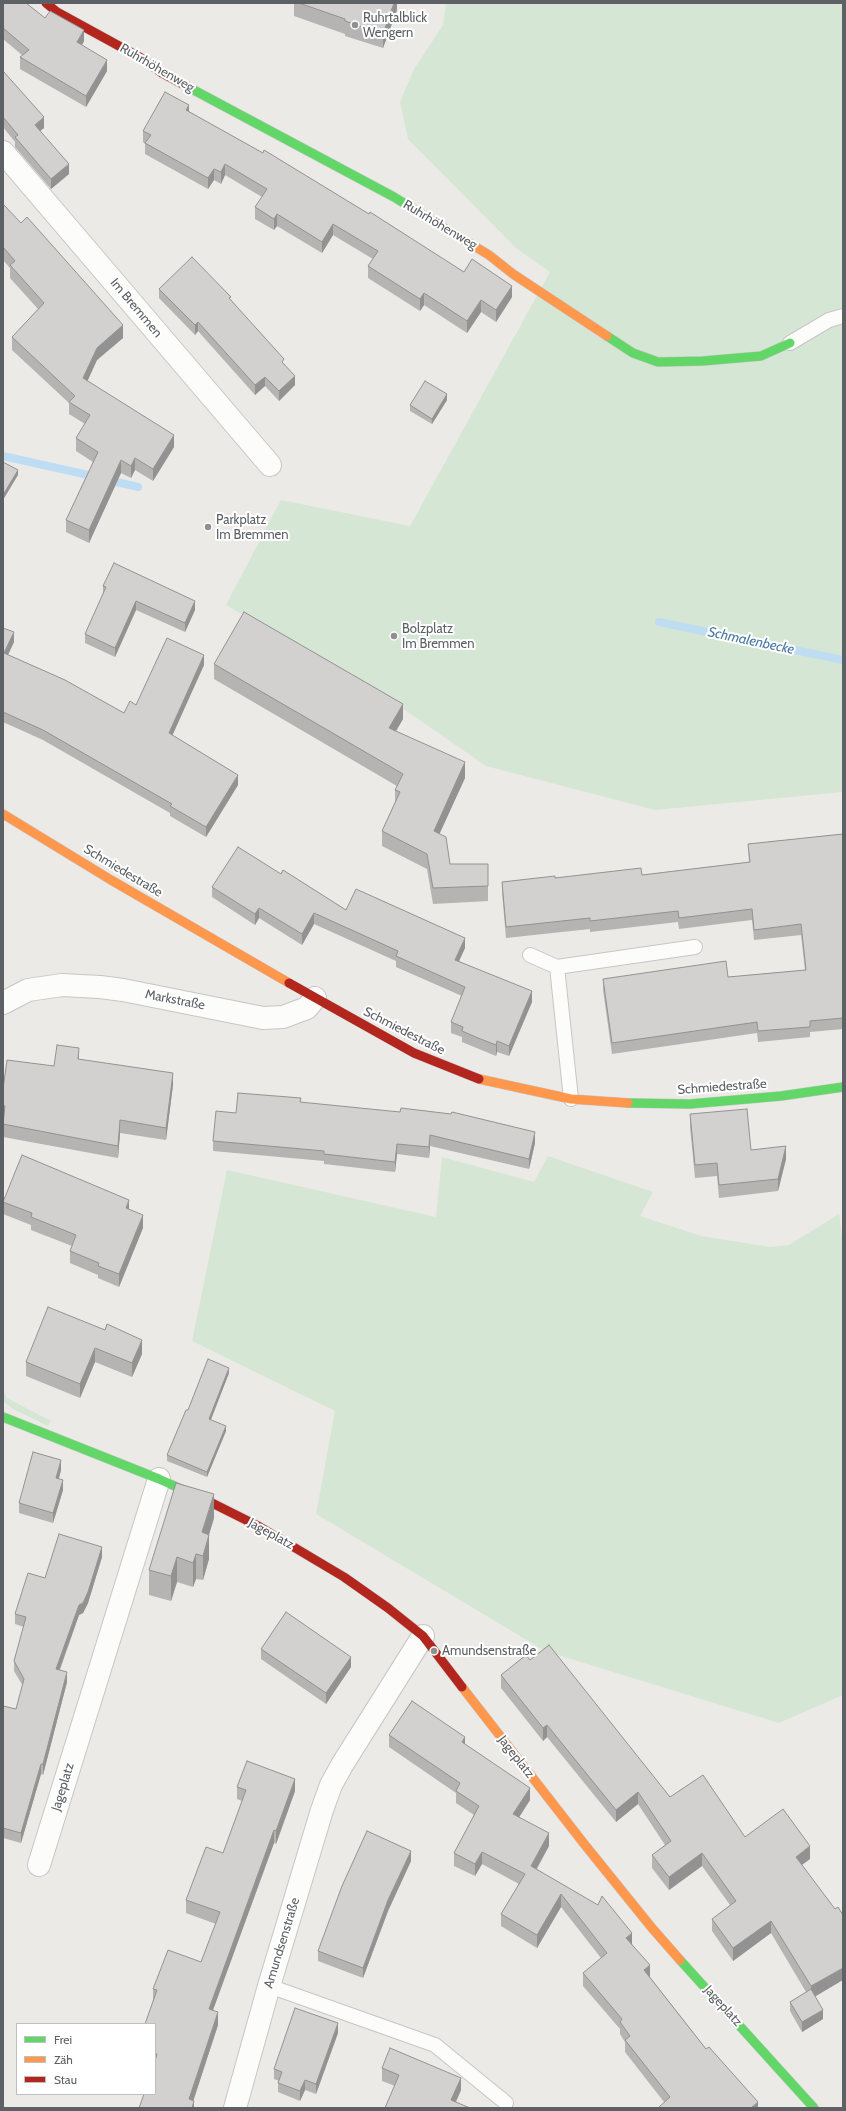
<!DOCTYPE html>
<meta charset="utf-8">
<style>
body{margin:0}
#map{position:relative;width:846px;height:2111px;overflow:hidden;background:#ebeae7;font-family:Cabin,sans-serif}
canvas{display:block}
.frame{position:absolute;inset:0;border:4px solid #5d6064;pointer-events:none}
.legend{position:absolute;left:16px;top:2023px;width:140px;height:72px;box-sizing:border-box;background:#fff;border:1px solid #bebfc1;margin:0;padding:5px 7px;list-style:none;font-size:12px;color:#5d6064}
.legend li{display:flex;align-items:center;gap:8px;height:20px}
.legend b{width:20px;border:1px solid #bebfc1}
</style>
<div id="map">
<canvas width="846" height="2111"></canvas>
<div class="frame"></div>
<ul class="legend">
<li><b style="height:5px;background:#63d668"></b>Frei</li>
<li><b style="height:5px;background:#ff974d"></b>Zäh</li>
<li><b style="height:5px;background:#b3261e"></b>Stau</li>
</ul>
</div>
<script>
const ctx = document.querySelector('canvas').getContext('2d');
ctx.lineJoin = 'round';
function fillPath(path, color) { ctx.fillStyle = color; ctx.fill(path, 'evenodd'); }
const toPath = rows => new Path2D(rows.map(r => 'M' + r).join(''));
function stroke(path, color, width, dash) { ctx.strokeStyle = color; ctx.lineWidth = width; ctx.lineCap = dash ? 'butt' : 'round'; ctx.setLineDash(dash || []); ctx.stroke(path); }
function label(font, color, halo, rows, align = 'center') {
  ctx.font = font + ' Cabin,sans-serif'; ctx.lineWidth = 4; ctx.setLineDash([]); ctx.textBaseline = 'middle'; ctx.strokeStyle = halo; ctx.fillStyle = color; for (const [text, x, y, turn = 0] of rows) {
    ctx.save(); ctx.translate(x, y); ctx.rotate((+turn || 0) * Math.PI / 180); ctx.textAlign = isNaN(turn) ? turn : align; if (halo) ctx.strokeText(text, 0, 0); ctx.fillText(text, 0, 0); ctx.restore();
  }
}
fillPath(toPath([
 [446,3,843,3,843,792,655,810,486,766,399,706,226,605,281,500,410,526,550,272,517,249,408,139,400,102,414,69,443,25],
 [548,1156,653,1192,640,1216,701,1236,770,1247,789,1245,839,1214,843,1244,843,1695,779,1723,545,1651,316,1514,335,1411,192,1341,227,1170,436,1217,442,1157,534,1182],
 [3,1390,7,1398,51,1421,48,1426,13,1409,3,1401]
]), '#d6e6d4');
stroke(toPath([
 [3,456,97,477],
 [108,480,138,487],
 [659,622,843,660]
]), '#bfddf2', 8);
const lane = toPath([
 [790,343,829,320,843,316],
 [530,955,557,967],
 [571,1099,557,967,695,947],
 [269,1986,435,2045,506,2103]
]);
const street = toPath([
 [3,152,270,465],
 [3,1003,28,990,62,985,100,987,123,990,263,1018,283,1017,307,1008,315,998],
 [39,1865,159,1479],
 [235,2108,269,1986,322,1810,331,1785,342,1765,423,1636]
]);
const fast = toPath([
 [190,88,394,197,431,220],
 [607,336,633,353,658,362,703,361,761,356,790,343],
 [628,1103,690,1104,781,1096,843,1087],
 [3,1417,159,1479,210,1502],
 [680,1960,814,2108]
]);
const slow = toPath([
 [431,220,489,255,513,274,607,336],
 [3,814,111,880,289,983],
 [479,1079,571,1099,628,1103],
 [462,1687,585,1845,652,1928,680,1960]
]);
const jam = toPath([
 [46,3,57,12,141,58,162,73,190,88],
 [289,983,414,1053,479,1079],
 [210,1502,260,1527,344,1577,388,1608,423,1636,462,1687]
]);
stroke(lane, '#c6c6c6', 16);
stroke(street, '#c6c6c6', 24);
stroke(fast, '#c8c8c8', 10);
stroke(slow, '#c8c8c8', 10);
stroke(jam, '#c8c8c8', 10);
stroke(lane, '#fcfcfb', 14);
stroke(street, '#fcfcfb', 22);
stroke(fast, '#63d668', 9);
stroke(slow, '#ff974d', 9);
stroke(jam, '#b3261e', 9);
fillPath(toPath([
 [3,3,45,18,84,41,82,45,107,71,86,107,20,69,20,57,22,55,3,39],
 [294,3,397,3,397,10,383,48,345,36,345,34,294,16],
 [3,71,44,128,40,131,69,174,51,189,15,147,15,142,3,127],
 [189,112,464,272,512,297,496,322,481,312,467,333,424,305,420,311,368,278,368,266,373,259,333,235,322,253,277,226,274,230,255,219,255,207,262,197,225,175,221,184,214,180,208,189,145,154,145,144,143,142,143,131],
 [3,204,123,338,97,360,87,381,174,447,153,481,135,470,131,478,121,473,89,543,66,532,66,520,93,462,76,451,76,438,85,424,69,414,69,403,12,350,12,337,38,309,10,278,10,268,3,260],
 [159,289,231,300,284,364,295,385,279,401,265,386,255,395,198,331,195,335,159,298],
 [447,400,432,424,410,411,410,405],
 [103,586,195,610,185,632,136,610,115,657,85,643,85,634,103,594],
 [3,628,14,642,8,655,124,713,136,705,204,665,172,735,238,785,206,837,170,816,170,813,43,740,3,722],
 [214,664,403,719,396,731,465,778,439,834,450,864,488,864,488,901,433,904,427,869,382,846,382,831,395,802,395,790,397,786,214,679],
 [843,834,843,1029,810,1032,810,1037,758,1042,757,1033,612,1054,603,990,603,979,728,977,805,970,801,935,754,940,752,920,679,929,678,922,590,932,590,929,506,938,502,892,502,882,642,875,749,862,748,844],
 [281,874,346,910,465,948,459,961,532,1002,509,1056,497,1052,496,1056,462,1042,462,1037,451,1033,451,1022,462,996,396,967,396,961,314,924,302,945,259,918,255,925,212,897,212,887],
 [79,1059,173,1085,166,1140,120,1133,118,1158,3,1137,4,1118,3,1118,3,1089,54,1066],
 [301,1102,535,1143,529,1169,430,1146,429,1158,397,1154,395,1172,324,1164,324,1161,213,1151,213,1141,236,1113],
 [690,1114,751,1150,786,1159,778,1191,719,1198,717,1176,695,1178,690,1127],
 [843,1197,843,1212,842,1212],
 [3,1202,129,1209,143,1228,119,1287,98,1278,98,1275,70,1263,70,1251,72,1246,31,1230,31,1225,3,1214],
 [105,1330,142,1354,132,1377,95,1362,80,1398,26,1376,26,1362],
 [229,1373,211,1420,226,1431,207,1477,167,1461,167,1455,188,1410],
 [61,1470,59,1479,63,1490,53,1523,19,1513,19,1503],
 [214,1518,209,1534,209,1559,203,1580,196,1579,193,1587,177,1582,171,1601,149,1595,149,1570],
 [102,1557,88,1603,83,1613,79,1615,60,1670,67,1682,43,1775,41,1774,21,1843,3,1838,3,1706,16,1709,23,1686,14,1671,14,1661,24,1627,15,1624,15,1614,45,1578],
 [261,1649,351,1667,326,1704,261,1659],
 [530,1660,670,1797,745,1837,810,1859,802,1865,815,1996,823,2019,802,2032,790,2011,790,2002,806,1992,771,1933,733,1961,712,1931,712,1919,730,1905,702,1866,669,1890,652,1868,652,1855,665,1845,638,1804,616,1822,547,1737,543,1741,501,1688,501,1675],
 [389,1735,465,1744,530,1800,519,1817,549,1846,537,1869,632,1944,650,1977,706,2049,758,2108,664,2102,625,2052,625,2042,620,2034,620,2029,583,1986,583,1973,601,1958,561,1907,537,1948,501,1926,501,1914,519,1884,482,1864,475,1876,454,1866,454,1853,474,1815,456,1803,456,1793,389,1747],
 [237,1787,295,1791,276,1844,274,1843,213,2010,218,2025,193,2101,194,2108,155,2094,155,2024,153,2002,153,1989,201,1962,216,1924,186,1913,186,1900,223,1853,242,1801,237,1799],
 [411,1861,388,1911,363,1978,318,1961,318,1951],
 [338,2033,316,2094,305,2090,300,2101,278,2092,278,2083,279,2081,274,2079,274,2069],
 [382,2068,461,2090,456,2102,395,2086,382,2081]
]), '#b5b4b3');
fillPath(toPath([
 [394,3,397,3,397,10,383,48,383,34],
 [84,30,84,41,77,54,77,42],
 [107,60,107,71,86,107,86,96],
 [189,105,189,117,186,110],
 [44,117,44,128,35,135,35,125],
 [69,164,69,174,51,189,51,179],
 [225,164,225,175,221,184,221,172],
 [214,169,214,180,208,189,208,178],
 [277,214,277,226,274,230,274,219],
 [333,224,333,235,322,253,322,242],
 [512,286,512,297,496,322,496,310],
 [424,293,424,305,420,311,420,299],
 [481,300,481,312,467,333,467,321],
 [198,322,198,331,195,335,195,325],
 [123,325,123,338,97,360,83,391,83,378,97,348],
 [295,376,295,385,279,401,279,391],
 [265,377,265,386,255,395,255,385],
 [447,394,447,400,432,424,432,419],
 [174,435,174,447,153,481,153,469],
 [135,458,135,470,131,478,131,466],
 [121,460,121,473,89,543,89,530],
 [18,470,18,475,3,500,3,495],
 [136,601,136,610,115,657,115,648],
 [195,601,195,610,185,632,185,623],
 [14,632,14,642,4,663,4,653],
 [204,655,204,665,169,743,169,733],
 [403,704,403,719,389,743,389,728],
 [465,762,465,778,434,846,434,831],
 [238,775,238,785,206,837,206,827],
 [259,908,259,918,255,925,255,914],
 [314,913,314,924,302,945,302,934],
 [465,938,465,948,455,970,455,960],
 [532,991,532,1002,509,1056,509,1046],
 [497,1041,497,1052,496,1056,496,1045],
 [79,1048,79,1060,78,1059],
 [173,1073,173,1085,166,1140,166,1128],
 [120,1120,120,1133,118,1158,118,1146],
 [535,1132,535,1143,529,1169,529,1159],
 [430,1135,430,1146,429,1158,429,1147],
 [397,1144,397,1154,395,1172,395,1162],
 [786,1146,786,1159,778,1191,778,1179],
 [129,1200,129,1213,126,1208],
 [143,1215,143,1228,119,1287,119,1274],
 [142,1340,142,1354,132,1377,132,1363],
 [95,1348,95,1362,80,1398,80,1384],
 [229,1368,229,1373,209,1424,209,1419],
 [226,1426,226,1431,207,1477,207,1472],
 [61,1460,61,1470,56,1488,56,1478],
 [63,1480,63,1490,53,1523,53,1513],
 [214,1494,214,1518,203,1555,202,1532],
 [209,1535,209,1559,203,1580,203,1556],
 [102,1547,102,1557,88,1603,83,1613,79,1615,56,1679,56,1669,79,1605],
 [196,1554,196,1579,193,1587,193,1563],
 [177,1557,177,1582,171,1601,171,1576],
 [351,1657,351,1667,326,1704,326,1693],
 [67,1672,67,1682,43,1775,43,1764],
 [547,1725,547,1737,543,1741,543,1728],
 [465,1737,465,1750,462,1742],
 [41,1764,41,1774,21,1843,21,1833],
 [295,1779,295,1791,276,1844,276,1831],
 [530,1788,530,1800,513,1827,513,1814],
 [638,1792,638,1804,616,1822,616,1810],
 [274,1830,274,1843,209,2021,209,2009],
 [549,1833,549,1846,531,1878,531,1866],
 [810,1846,810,1859,796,1869,796,1857],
 [411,1851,411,1861,388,1911,363,1978,363,1968,388,1900],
 [482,1852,482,1864,475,1876,475,1864],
 [702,1853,702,1866,669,1890,669,1877],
 [561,1894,561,1907,537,1948,537,1935],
 [771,1921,771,1933,733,1961,733,1948],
 [632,1933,632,1946,626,1938],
 [650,1965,650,1978,644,1970],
 [843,1968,843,1980,811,1999,811,1986],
 [823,2010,823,2019,802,2032,802,2022],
 [218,2012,218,2025,191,2108,189,2099],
 [338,2023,338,2033,316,2094,316,2084],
 [461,2078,461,2090,453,2108,451,2100],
 [305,2080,305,2090,300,2101,300,2091],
 [194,2101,194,2108,192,2108],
 [758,2102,758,2108,751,2108]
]), '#939292');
const building = toPath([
 [3,3,26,3,45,18,50,11,84,30,77,42,107,60,86,96,20,57,29,50,3,28,3,3],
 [299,3,394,3,383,34,345,21,345,19,299,3],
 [3,71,44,117,35,125,69,164,51,179,15,137,18,135,3,117,3,71],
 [165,92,189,105,186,110,263,153,264,150,369,214,370,212,464,272,472,259,512,286,496,310,481,300,467,321,424,293,420,299,368,266,378,251,333,224,322,242,277,214,274,219,255,207,267,189,225,164,221,172,214,169,208,178,145,143,151,135,143,131,165,92],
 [3,204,21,223,27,217,123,325,97,348,83,378,174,435,153,469,135,458,131,466,121,460,89,530,66,520,98,452,76,438,90,415,69,402,75,396,12,337,44,303,10,265,15,261,3,247,3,204],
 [192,257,231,297,229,298,284,359,282,362,295,376,279,391,265,377,255,385,198,322,195,325,159,289,192,257],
 [425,381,447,394,432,419,410,405,425,381],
 [3,462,18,470,3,495,3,462],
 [114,563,195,601,185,623,136,601,115,648,85,634,106,587,103,586,114,563],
 [244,612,403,704,389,728,465,762,434,831,446,837,450,864,488,864,488,886,433,888,427,854,382,831,400,792,395,790,403,774,214,664,244,612],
 [3,628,14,632,4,653,65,680,124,713,130,701,136,705,167,638,204,655,169,733,238,775,206,827,170,806,172,804,43,730,3,712,3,628],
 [843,834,843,1018,810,1021,810,1027,758,1031,757,1022,612,1043,603,979,726,961,728,977,806,970,801,924,754,930,752,909,679,918,678,911,590,921,590,918,506,927,502,882,555,876,555,878,641,868,642,875,750,862,748,844,843,834],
 [238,847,281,874,283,870,346,910,356,889,465,938,455,960,532,991,509,1046,497,1041,496,1045,478,1038,462,1031,463,1027,451,1022,465,987,396,956,398,951,314,913,302,934,259,908,255,914,212,887,238,847],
 [57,1045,79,1048,78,1059,173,1073,166,1128,120,1120,118,1146,3,1124,5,1106,3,1105,3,1089,7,1060,54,1066,57,1045],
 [238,1093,301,1098,300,1102,400,1112,401,1108,451,1114,452,1112,535,1132,529,1159,430,1135,429,1147,397,1144,395,1162,324,1154,324,1151,213,1141,216,1111,236,1113,238,1093],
 [747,1109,751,1150,786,1146,778,1179,719,1185,717,1163,695,1165,690,1114,747,1109],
 [22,1155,129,1200,126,1208,143,1215,119,1274,98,1266,99,1263,70,1251,76,1235,31,1217,32,1213,3,1202,22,1155],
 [48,1307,105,1330,107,1324,142,1340,132,1363,95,1348,80,1384,26,1362,48,1307],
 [208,1359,229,1368,209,1419,226,1426,207,1472,167,1455,186,1410,188,1410,208,1359],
 [33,1452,61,1460,56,1478,63,1480,53,1513,19,1503,33,1452],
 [176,1483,214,1494,202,1532,209,1535,203,1556,196,1554,193,1563,177,1557,171,1576,149,1570,176,1483],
 [59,1534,102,1547,88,1592,83,1603,79,1605,56,1669,67,1672,43,1764,41,1764,21,1833,3,1828,3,1706,16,1709,24,1679,14,1661,26,1617,15,1614,28,1573,45,1578,59,1534],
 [286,1612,351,1657,326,1693,261,1649,286,1612],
 [549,1645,670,1797,703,1775,745,1837,783,1809,810,1846,796,1857,835,1909,838,1907,843,1915,843,1968,811,1986,771,1921,733,1948,712,1919,736,1901,702,1853,669,1877,652,1855,671,1841,638,1792,616,1810,547,1725,543,1728,501,1675,526,1655,530,1660,549,1645],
 [412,1701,465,1737,462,1742,530,1788,513,1814,549,1833,531,1866,598,1905,602,1896,632,1933,626,1938,650,1965,644,1970,706,2049,709,2047,758,2102,751,2108,658,2108,670,2097,625,2040,630,2036,620,2022,622,2019,583,1973,607,1953,561,1894,537,1935,501,1914,525,1874,482,1852,475,1864,454,1853,479,1806,456,1791,460,1783,389,1735,412,1701],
 [247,1761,295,1779,276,1831,274,1830,209,2009,218,2012,189,2099,194,2101,192,2108,139,2108,144,2094,155,2094,155,2061,157,2054,155,2053,155,2024,145,2024,157,1990,153,1989,168,1950,201,1962,220,1912,186,1900,206,1847,223,1853,246,1790,237,1787,247,1761],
 [367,1831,411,1851,388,1900,363,1968,318,1951,342,1886,367,1831],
 [811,1989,823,2010,802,2022,790,2002,811,1989],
 [295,2008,338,2023,316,2084,305,2080,300,2091,278,2083,282,2072,274,2069,295,2008],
 [390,2048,461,2078,451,2100,470,2108,385,2108,399,2075,382,2068,390,2048]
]);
fillPath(building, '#d2d1d0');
stroke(building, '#939292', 1);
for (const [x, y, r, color] of [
 [355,25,4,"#8f9092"],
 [208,527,4,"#8f9092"],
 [394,636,4,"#8f9092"],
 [434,1651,4,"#8f9092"]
]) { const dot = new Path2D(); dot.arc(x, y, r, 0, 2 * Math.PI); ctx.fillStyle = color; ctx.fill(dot); stroke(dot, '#fff', 1.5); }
label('13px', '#5d6064', '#fff', [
 ["Ruhrtalblick",363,18],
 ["Wengern",363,33],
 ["Parkplatz",216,520],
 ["Im Bremmen",216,535],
 ["Bolzplatz",402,629],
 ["Im Bremmen",402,644],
 ["Amundsenstraße",442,1651]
], 'left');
label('13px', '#5d6064', '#fff', [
 ["Ruhrhöhenweg",157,68,30],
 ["Ruhrhöhenweg",440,225,31],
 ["Im Bremmen",136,308,50],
 ["Schmiedestraße",123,871,31],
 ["Markstraße",175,1000,11],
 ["Schmiedestraße",404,1031,27],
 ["Schmiedestraße",722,1087,-4],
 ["Jageplatz",271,1534,29],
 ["Jageplatz",516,1757,52],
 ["Jageplatz",63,1787,-73],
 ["Amundsenstraße",282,1943,-73],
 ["Jageplatz",723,2006,48]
]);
label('italic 14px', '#4c79a6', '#fff', [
 ["Schmalenbecke",751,641,12]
]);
</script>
